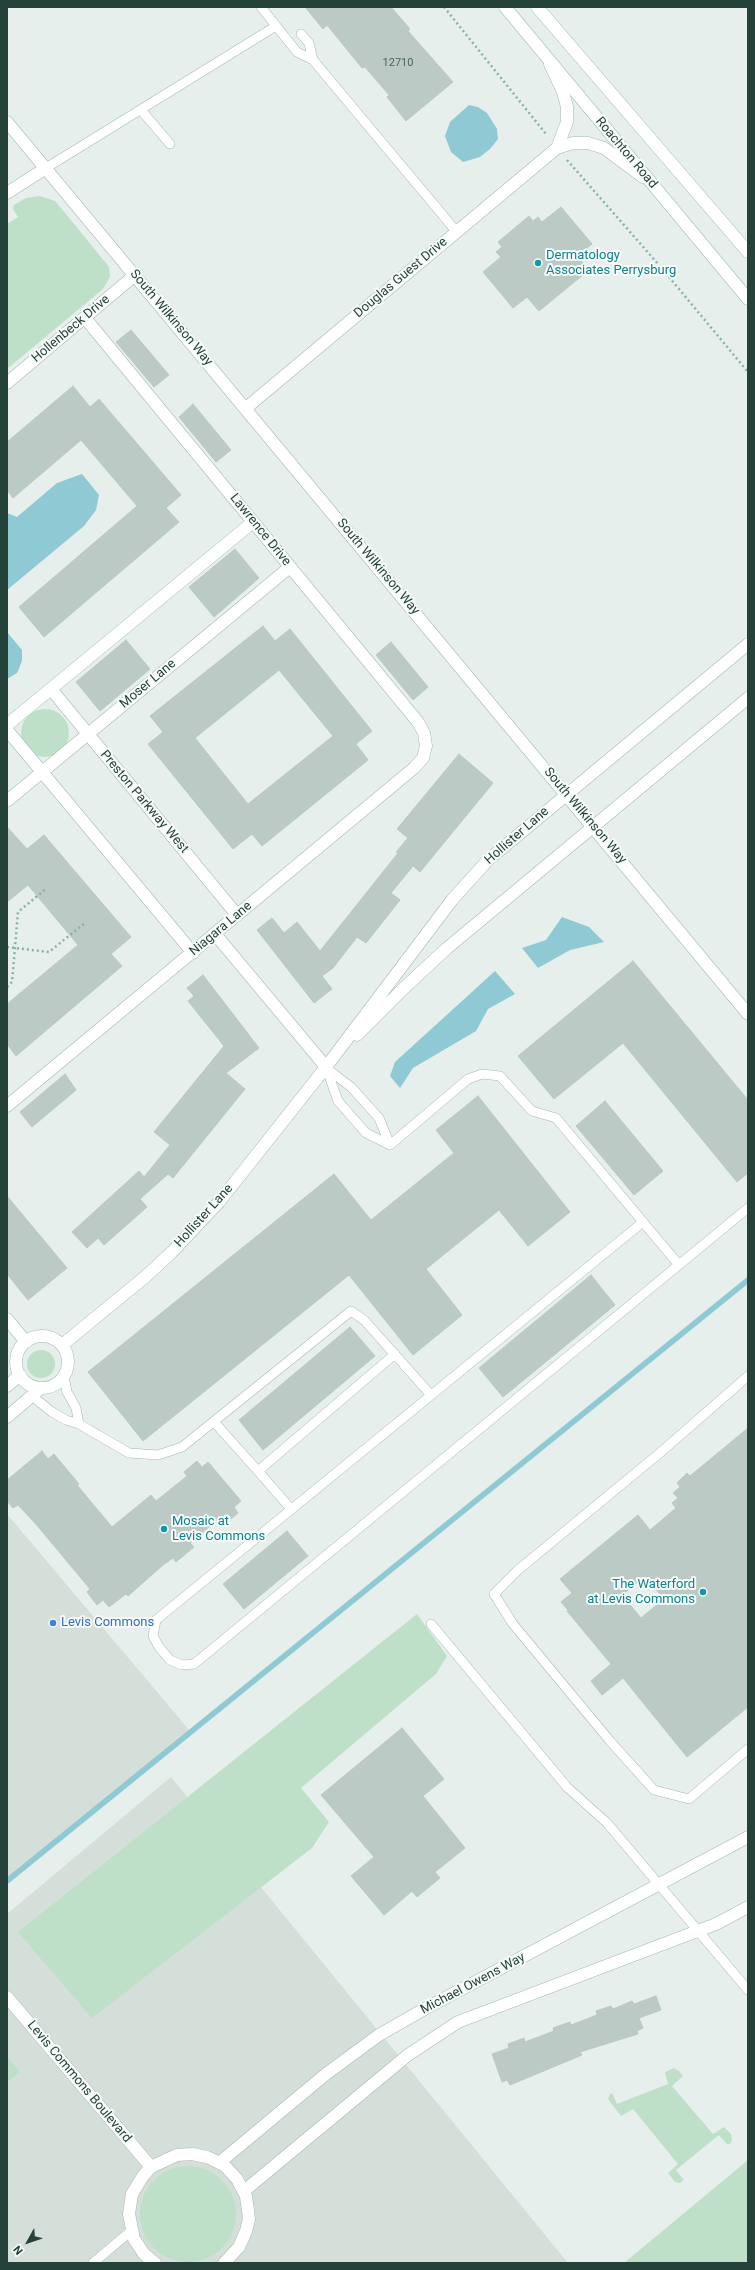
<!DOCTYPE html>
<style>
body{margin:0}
#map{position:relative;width:755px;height:2270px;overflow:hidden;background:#e6efeb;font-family:Roboto,sans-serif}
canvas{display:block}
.frame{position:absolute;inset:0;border:8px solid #24423a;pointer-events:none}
.north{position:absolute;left:8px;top:2222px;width:40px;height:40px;-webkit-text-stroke:3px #f7fbf9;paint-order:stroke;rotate:230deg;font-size:11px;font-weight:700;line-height:16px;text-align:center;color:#24423a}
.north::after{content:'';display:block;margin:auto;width:14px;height:18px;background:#24423a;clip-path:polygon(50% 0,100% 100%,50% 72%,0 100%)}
</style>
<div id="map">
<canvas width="755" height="2270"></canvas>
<div class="frame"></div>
<div class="north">N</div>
</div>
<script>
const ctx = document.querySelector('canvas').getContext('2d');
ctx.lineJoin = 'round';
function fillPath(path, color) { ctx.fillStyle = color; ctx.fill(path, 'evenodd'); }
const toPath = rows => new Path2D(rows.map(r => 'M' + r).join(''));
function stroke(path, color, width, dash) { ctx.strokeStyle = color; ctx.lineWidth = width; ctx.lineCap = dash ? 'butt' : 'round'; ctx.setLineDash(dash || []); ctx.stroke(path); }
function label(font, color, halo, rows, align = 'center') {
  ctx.font = font + ' Roboto,sans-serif'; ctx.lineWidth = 4; ctx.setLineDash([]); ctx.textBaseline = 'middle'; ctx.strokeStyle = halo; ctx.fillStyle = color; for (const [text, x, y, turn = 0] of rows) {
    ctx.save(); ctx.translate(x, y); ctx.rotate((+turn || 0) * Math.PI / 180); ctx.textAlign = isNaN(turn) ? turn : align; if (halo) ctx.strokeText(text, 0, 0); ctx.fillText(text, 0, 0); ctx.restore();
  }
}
fillPath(toPath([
 [7,1514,190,1731,7,1881],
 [171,1777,568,2263,7,2263,7,1914]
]), '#d4dfda');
fillPath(toPath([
 [40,196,55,201,61,208,105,262,109,267,110,277,103,289,7,369,7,224,18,217,13,209,14,205,26,198],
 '21 733a24 24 0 1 1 48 0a24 24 0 1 1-48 0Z',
 '27 1364a14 14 0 1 1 28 0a14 14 0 1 1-28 0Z',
 [417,1614,447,1656,436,1674,301,1788,329,1822,312,1848,92,2018,18,1932],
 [7,2057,20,2072,7,2082],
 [674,2068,679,2071,683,2076,672,2086,713,2134,724,2127,731,2134,732,2140,730,2144,727,2144,719,2135,676,2170,684,2180,680,2183,675,2182,668,2173,678,2164,633,2109,621,2116,608,2099,610,2094,612,2093,617,2104,668,2084,665,2072],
 [748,2160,748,2263,624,2263],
 '140 2214a48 48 0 1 1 96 0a48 48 0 1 1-96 0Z'
]), '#bfe0c8');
fillPath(toPath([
 [469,105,478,107,487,113,497,129,498,139,490,149,480,157,463,162,451,152,445,136,450,122],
 [82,474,99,495,96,510,84,526,7,590,7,513,17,517,57,483],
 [7,632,22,650,22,661,17,673,7,679],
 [562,917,589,927,604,942,570,950,538,968,522,948,546,940],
 [495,971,515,994,488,1009,476,1031,413,1068,400,1088,390,1076,395,1062]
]), '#8ec9d4');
stroke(toPath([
 [7,1881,748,1280]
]), '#8ec9d4', 5.5);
const building = toPath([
 [305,7,391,7,410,29,408,31,453,82,406,121,387,97,389,95,365,67,362,68,327,25,323,29,305,7],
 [561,207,592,244,577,256,589,270,539,311,527,297,513,308,483,272,501,257,496,252,502,247,498,242,529,216,533,221,538,217,542,222,561,207],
 [131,330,169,375,154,387,116,342,131,330],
 [73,386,90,407,99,399,181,495,166,508,179,522,44,637,19,607,137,506,81,440,13,498,7,490,7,442,73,386],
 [193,404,231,450,216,462,179,417,193,404],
 [235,549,259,578,214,617,189,587,235,549],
 [263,626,275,641,290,629,372,731,356,744,368,760,262,846,252,834,233,849,148,744,163,732,150,716,263,626],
 [279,670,333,736,248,804,195,738,279,670],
 [126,640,150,669,100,711,76,682,126,640],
 [391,642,428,687,413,700,376,655,391,642],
 [459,754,493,783,420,872,413,866,391,893,400,900,366,943,357,937,333,968,322,976,332,989,314,1003,257,930,272,918,284,933,297,922,320,951,398,853,396,852,408,838,397,829,459,754],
 [7,827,27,849,44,835,131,937,111,954,122,966,16,1056,7,1044,7,1004,78,945,28,885,7,902,7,827],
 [633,961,748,1100,748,1173,737,1182,623,1043,554,1099,518,1056,633,961],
 [203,975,259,1048,226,1073,245,1089,173,1178,168,1174,140,1199,147,1207,104,1245,98,1238,87,1248,72,1232,139,1171,144,1177,170,1145,154,1132,224,1046,188,1001,194,996,187,988,203,975],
 [65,1074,76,1090,32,1127,20,1112,65,1074],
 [478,1096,570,1212,528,1246,499,1210,426,1269,462,1315,413,1355,349,1275,143,1441,88,1372,334,1174,371,1220,454,1153,436,1130,478,1096],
 [605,1101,663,1171,634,1195,576,1126,605,1101],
 [7,1196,67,1268,28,1300,7,1274,7,1196],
 [591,1275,615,1305,503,1397,479,1368,591,1275],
 [350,1327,375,1356,263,1450,239,1420,350,1327],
 [748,1428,748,1707,687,1757,623,1678,602,1695,591,1681,611,1664,567,1611,568,1610,561,1602,572,1593,560,1579,638,1515,650,1530,676,1508,672,1503,678,1498,673,1493,680,1487,677,1483,687,1473,690,1476,748,1428],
 [645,1576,664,1599,641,1618,622,1595,645,1576],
 [42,1451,48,1459,54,1454,79,1484,77,1485,112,1527,151,1495,156,1501,187,1476,184,1472,197,1461,202,1467,208,1462,241,1501,234,1507,238,1513,226,1523,221,1517,190,1543,194,1547,176,1562,173,1558,163,1565,128,1596,126,1594,109,1607,103,1600,97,1605,87,1592,90,1589,35,1523,18,1505,13,1508,7,1501,7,1480,42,1451],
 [287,1531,308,1556,244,1609,223,1584,287,1531],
 [402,1728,444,1779,423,1796,465,1848,435,1872,440,1878,417,1897,412,1891,384,1915,351,1876,374,1857,321,1795,402,1728],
 [656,1996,661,2010,639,2018,643,2028,637,2031,638,2034,580,2052,582,2055,510,2085,507,2080,502,2082,492,2054,509,2048,508,2044,524,2038,525,2042,554,2031,553,2028,570,2022,571,2025,597,2015,596,2011,611,2006,613,2009,632,2001,634,2004,656,1996]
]);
fillPath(building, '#bbcac4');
stroke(building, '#b8c9c2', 1);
const lane = toPath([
 [261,7,297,52,313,60,456,231],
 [301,34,309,43,313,60],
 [141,110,170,144],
 [46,168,276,26],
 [326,1067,338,1101,366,1133,390,1145],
 [326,1068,351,1087,379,1118,390,1145],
 [390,1145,468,1079,482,1074,500,1076,532,1111,556,1118,643,1222,156,1620,153,1636,159,1647,170,1660,182,1665,194,1664,748,1208],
 [643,1222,679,1265],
 [748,1376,661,1452,518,1570,494,1594,513,1624,610,1741,654,1790,689,1799,748,1749],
 [64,1377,67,1392,76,1408,79,1424],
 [32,1396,52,1412,66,1420,79,1424,129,1453,158,1455,182,1447,351,1311,364,1320,431,1395],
 [214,1422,258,1471,395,1354],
 [258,1471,291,1509],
 [431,1624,567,1787,607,1823,748,1990],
 [93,2263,132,2230]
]);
const street = toPath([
 [550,64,563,92,567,107,567,122,557,148],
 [7,122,748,1014],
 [7,193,46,168],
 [7,383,135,275],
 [246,408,557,148,573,143,588,143,604,148,643,177],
 [51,689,237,915],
 [7,725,253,522],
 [7,730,193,953],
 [7,801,290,567],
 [215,934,326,1067],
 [357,1035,404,988,446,949,748,698],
 [7,1106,414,768,423,758,426,746,424,733,418,722,85,318],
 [7,1319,26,1342],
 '16 1362a26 26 0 1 1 52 0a26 26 0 1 1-52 0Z',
 [62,1345,145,1277,172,1252,219,1202,326,1067,452,900,488,860,748,644],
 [7,1386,20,1375],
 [7,1417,41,1388],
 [7,1997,151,2167],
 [219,2163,326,2074,379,2035,428,2007,748,1837],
 [244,2191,408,2055,458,2022,716,1924,748,1907],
 [155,2263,144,2254,134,2239,129,2214,132,2194,143,2176,151,2167,177,2155,192,2154,207,2157,224,2165,237,2179,246,2196,249,2219,246,2231,239,2247,224,2263]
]);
const secondary = toPath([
 [505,7,748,299],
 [537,7,748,252]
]);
stroke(lane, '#a8b8b2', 10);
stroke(street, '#a8b8b2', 13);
stroke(secondary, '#a4bbb3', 13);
stroke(toPath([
 [444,7,546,134],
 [567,160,659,265,748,372],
 [7,947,49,952,85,923],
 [7,987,12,982,18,912,47,888]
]), '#86b3a5', 2.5, [2, 3]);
stroke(lane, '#fff', 9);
stroke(street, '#fff', 12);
stroke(secondary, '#fff', 12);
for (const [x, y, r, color] of [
 [538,263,4,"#0f9aa8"],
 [164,1529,4,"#0f9aa8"],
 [703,1592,4,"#0f9aa8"],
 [53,1623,4,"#3f7fe0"]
]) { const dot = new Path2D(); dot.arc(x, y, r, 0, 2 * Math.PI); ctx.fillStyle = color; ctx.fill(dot); stroke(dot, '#f7fbf9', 1.5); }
label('11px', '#4a645c', null, [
 ["12710",398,63]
]);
label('13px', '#24423a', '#f7fbf9', [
 ["Roachton Road",626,153,50],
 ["Douglas Guest Drive",401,278,-40],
 ["South Wilkinson Way",171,318,50],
 ["Hollenbeck Drive",71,329,-40],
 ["Lawrence Drive",260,530,51],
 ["South Wilkinson Way",378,567,50],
 ["Moser Lane",148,684,-40],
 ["Preston Parkway West",144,802,50],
 ["South Wilkinson Way",585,816,50],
 ["Hollister Lane",517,836,-41],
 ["Niagara Lane",221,929,-40],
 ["Hollister Lane",204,1216,-48],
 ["Michael Owens Way",473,1984,-28],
 ["Levis Commons Boulevard",79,2082,50]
]);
label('13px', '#0d838f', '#f7fbf9', [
 ["Dermatology",546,256],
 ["Associates Perrysburg",546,271],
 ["Mosaic at",172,1522],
 ["Levis Commons",172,1537],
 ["The Waterford",695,1585,"right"],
 ["at Levis Commons",695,1600,"right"]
], 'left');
label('13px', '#366cbe', '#f7fbf9', [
 ["Levis Commons",61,1623]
], 'left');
</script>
